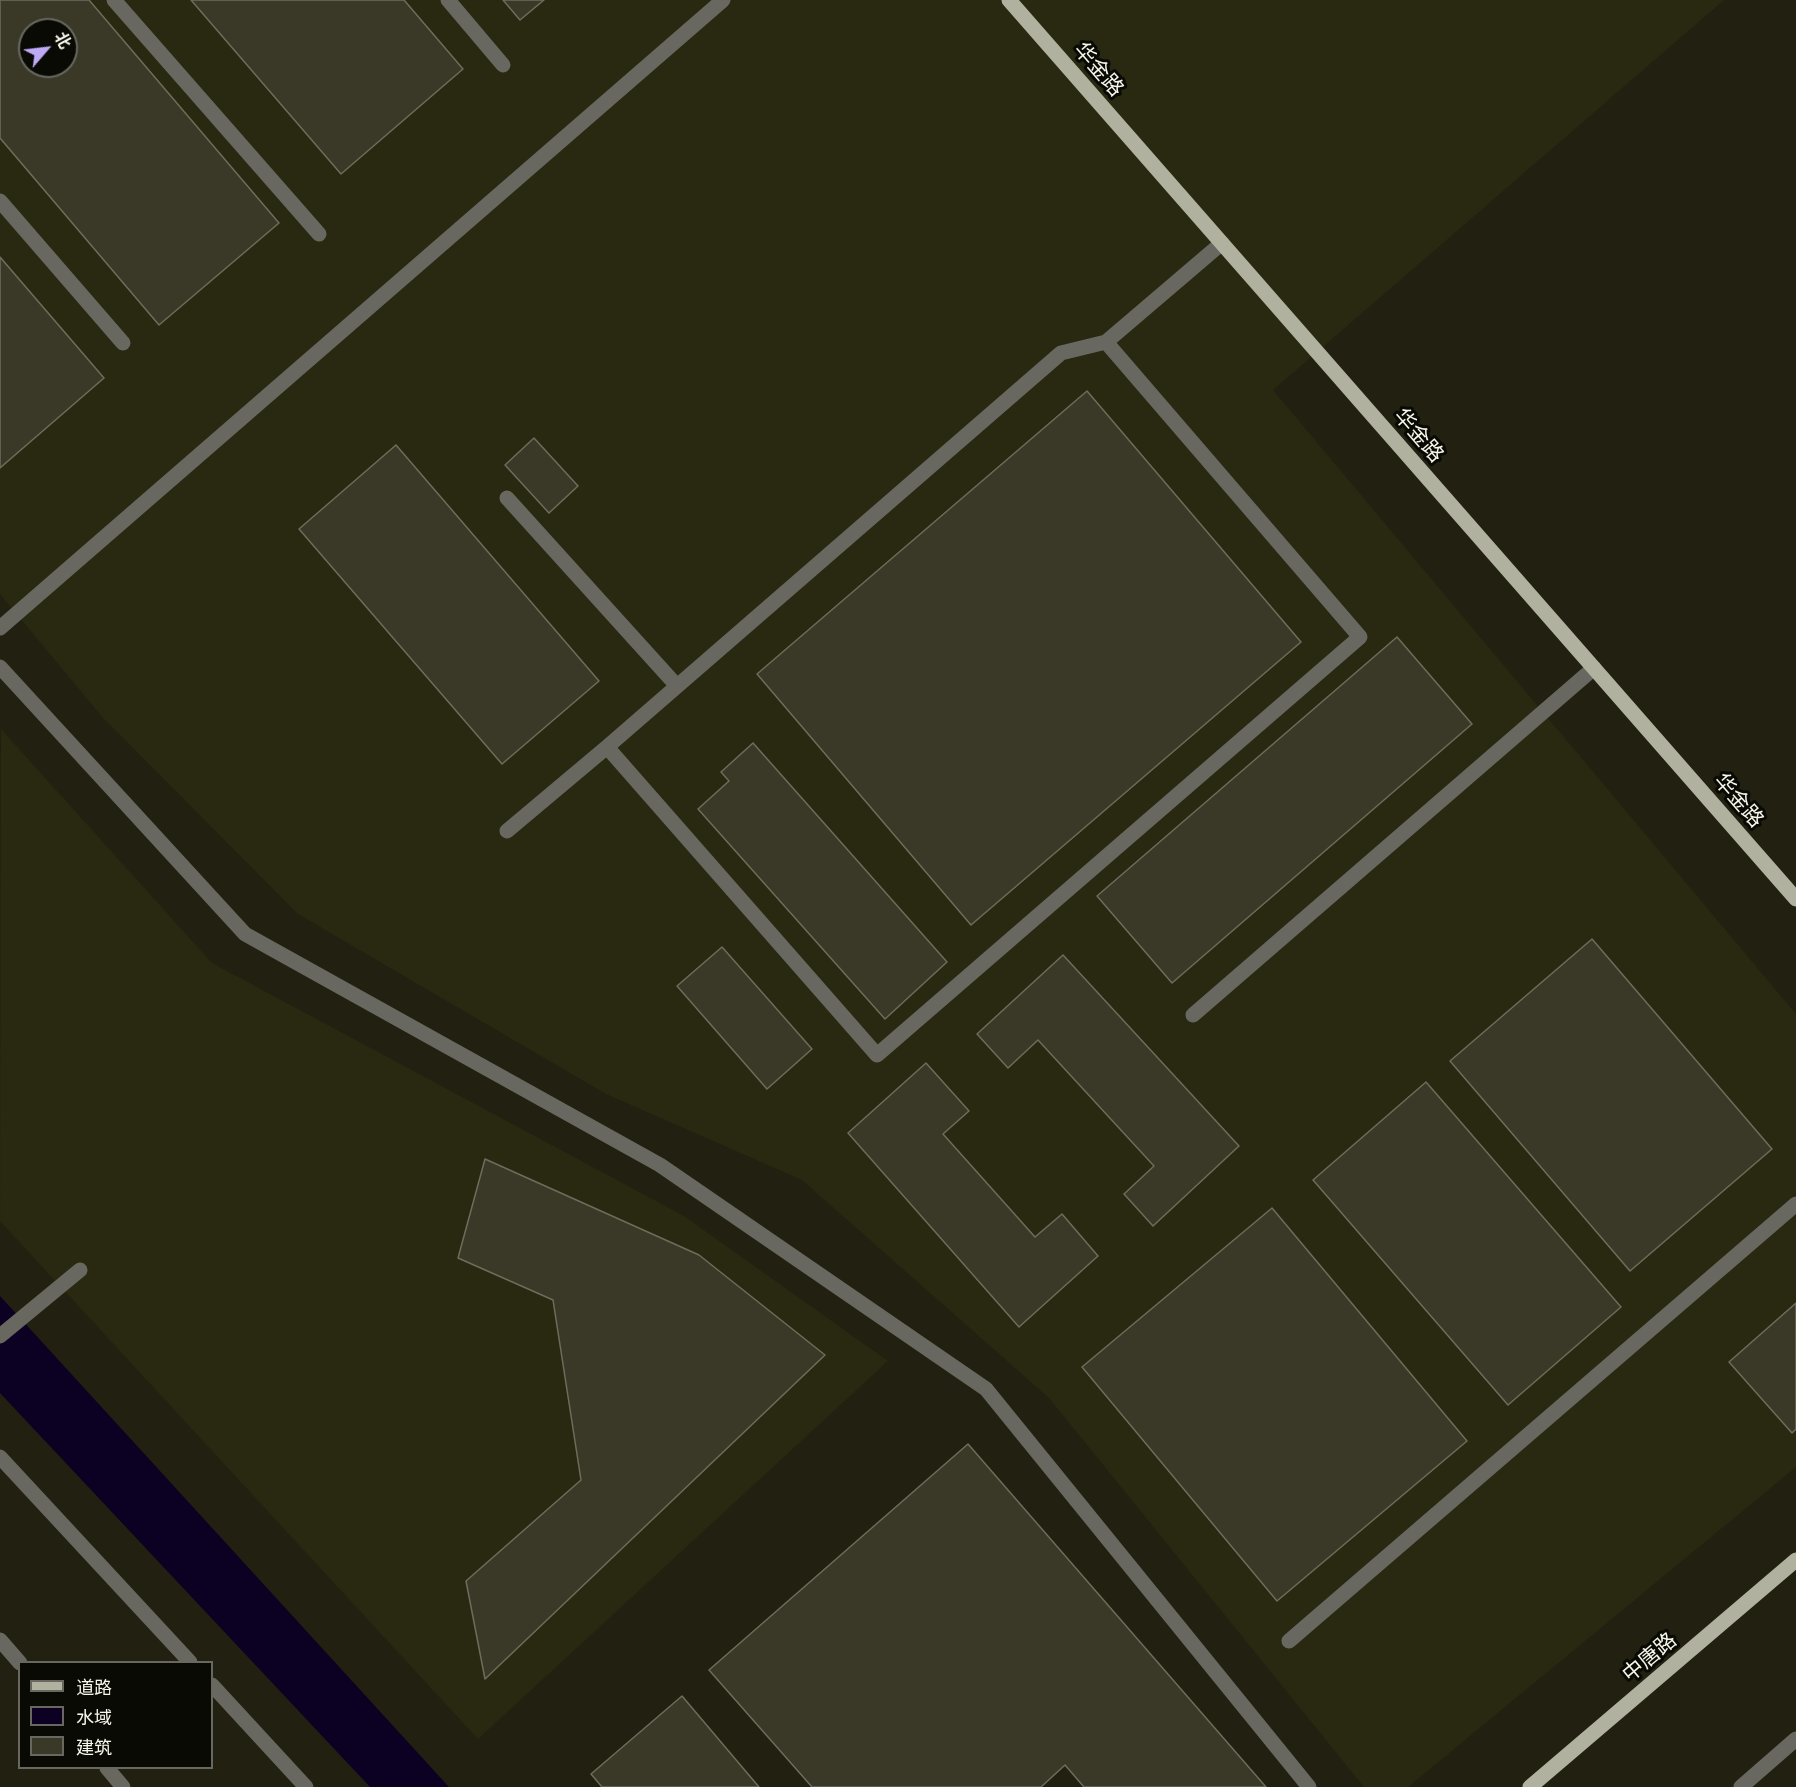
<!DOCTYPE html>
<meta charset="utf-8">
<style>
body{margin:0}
#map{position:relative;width:1796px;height:1787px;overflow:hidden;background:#222111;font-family:Bitter,"Noto Sans SC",serif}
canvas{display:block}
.legend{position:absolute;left:18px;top:1661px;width:195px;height:108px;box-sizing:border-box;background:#0a0a05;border:2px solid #686861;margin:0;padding:8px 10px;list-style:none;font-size:18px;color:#f6f6eb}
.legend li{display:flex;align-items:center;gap:12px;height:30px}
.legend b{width:30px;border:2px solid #686861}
.north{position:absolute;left:18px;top:18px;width:60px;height:60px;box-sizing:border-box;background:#0a0a05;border:2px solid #686861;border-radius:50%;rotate:62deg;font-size:16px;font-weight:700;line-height:24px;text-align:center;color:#f6f6eb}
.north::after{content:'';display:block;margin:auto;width:21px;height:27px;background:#bea9f5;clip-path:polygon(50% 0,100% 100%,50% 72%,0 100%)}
</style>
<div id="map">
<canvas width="1796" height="1787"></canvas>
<ul class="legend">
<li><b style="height:8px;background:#b1b1a0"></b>道路</li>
<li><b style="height:16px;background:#0c0023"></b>水域</li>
<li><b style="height:16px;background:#3a3928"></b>建筑</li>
</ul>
<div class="north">北</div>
</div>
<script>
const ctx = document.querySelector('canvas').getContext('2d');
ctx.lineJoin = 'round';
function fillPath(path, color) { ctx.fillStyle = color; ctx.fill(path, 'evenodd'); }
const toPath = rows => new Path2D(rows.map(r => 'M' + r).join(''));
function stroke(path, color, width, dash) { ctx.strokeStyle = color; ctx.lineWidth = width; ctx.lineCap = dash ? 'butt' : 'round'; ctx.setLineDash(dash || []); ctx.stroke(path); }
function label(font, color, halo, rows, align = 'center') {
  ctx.font = font + ' Bitter,"Noto Sans SC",serif'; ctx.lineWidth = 6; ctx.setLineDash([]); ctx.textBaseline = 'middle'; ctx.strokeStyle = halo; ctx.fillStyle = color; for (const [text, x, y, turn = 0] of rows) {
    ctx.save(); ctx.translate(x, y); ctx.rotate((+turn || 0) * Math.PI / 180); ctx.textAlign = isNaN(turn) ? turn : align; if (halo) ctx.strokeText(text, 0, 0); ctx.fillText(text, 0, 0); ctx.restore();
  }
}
fillPath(toPath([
 [0,0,1724,0,1273,390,1796,1014,1796,1467,1408,1787,1364,1787,1049,1398,802,1180,606,1094,298,914,104,719,0,594],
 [30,30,66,30,66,66,30,66],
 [1,729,212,963,684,1216,888,1361,478,1739,0,1221]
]), '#292811');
fillPath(toPath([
 [0,1296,449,1787,370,1787,0,1393]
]), '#0c0023');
const building = toPath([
 [0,0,89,0,279,223,159,325,0,138,0,0],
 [30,30,66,30,66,66,30,66,30,30],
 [191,0,404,0,463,69,341,174,191,0],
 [503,0,544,0,520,20,503,0],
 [0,257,104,378,0,468,0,257],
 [1087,391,1301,642,971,925,757,674,1087,391],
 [534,438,578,486,549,513,505,465,534,438],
 [396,445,599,681,502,764,299,529,396,445],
 [1397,637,1472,724,1172,983,1097,896,1397,637],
 [753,743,947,962,885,1019,698,809,729,781,721,772,753,743],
 [1592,939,1772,1149,1630,1271,1450,1061,1592,939],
 [722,947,812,1049,767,1089,677,986,722,947],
 [1063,955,1239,1146,1153,1226,1124,1194,1154,1166,1038,1040,1008,1068,977,1034,1063,955],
 [926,1063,969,1111,943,1134,1035,1237,1062,1214,1098,1256,1019,1327,848,1133,926,1063],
 [1426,1082,1621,1307,1508,1405,1313,1180,1426,1082],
 [485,1159,699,1255,825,1355,485,1679,466,1581,581,1480,553,1300,458,1258,485,1159],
 [1272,1208,1467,1441,1277,1601,1082,1367,1272,1208],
 [1796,1303,1796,1429,1792,1433,1729,1362,1796,1303],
 [968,1444,1266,1787,1084,1787,1065,1765,1041,1787,812,1787,709,1670,968,1444],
 [682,1696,759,1787,602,1787,591,1774,682,1696]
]);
fillPath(building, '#3a3928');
stroke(building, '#6d6d5b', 1.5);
stroke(toPath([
 [114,0,319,234],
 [448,0,503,65],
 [0,201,123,343],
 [507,498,677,686],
 [0,628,723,0],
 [0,667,245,934,660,1165,986,1389,1309,1787],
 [607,747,877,1055,1360,637,1106,342],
 [507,831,607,747,1061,353,1106,342,1222,243],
 [1193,1015,1594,668],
 [0,1336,80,1270],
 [0,1457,190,1662],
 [0,1640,20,1663],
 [1289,1641,1796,1204],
 [212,1685,306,1787],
 [107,1768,123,1787],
 [1741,1787,1796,1739]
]), '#686860', 15);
stroke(toPath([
 [1009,0,1796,899],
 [1530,1787,1796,1560]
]), '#b1b1a0', 15);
label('21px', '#f6f6eb', '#0a0a05', [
 ["华金路",1098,70,49],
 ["华金路",1418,436,49],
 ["华金路",1738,801,49],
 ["中唐路",1650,1658,-40]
]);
</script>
